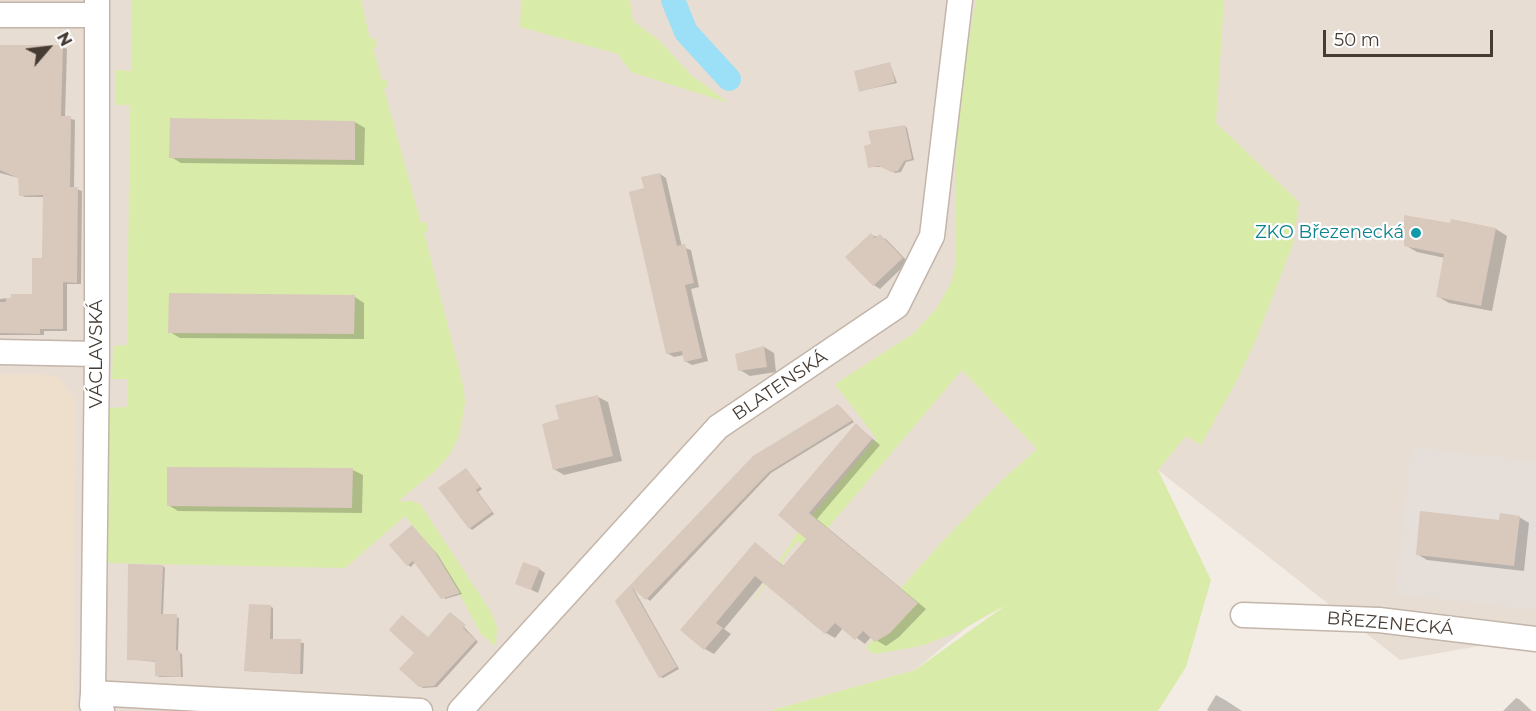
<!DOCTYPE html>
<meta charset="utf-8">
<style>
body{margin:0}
#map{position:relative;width:1536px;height:711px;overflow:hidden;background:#f3ece4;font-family:Montserrat,sans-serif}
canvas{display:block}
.north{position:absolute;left:18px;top:18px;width:60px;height:60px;-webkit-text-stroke:4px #fff;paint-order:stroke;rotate:62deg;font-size:16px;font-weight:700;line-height:24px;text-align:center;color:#463c33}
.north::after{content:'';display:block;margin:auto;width:21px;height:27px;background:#463c33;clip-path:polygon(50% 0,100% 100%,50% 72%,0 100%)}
.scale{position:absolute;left:1323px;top:30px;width:170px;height:27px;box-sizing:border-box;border:3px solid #463c33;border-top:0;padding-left:8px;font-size:18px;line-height:21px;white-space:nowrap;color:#463c33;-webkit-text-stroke:4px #fff;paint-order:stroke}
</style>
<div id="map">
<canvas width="1536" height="711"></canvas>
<div class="north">N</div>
<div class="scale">50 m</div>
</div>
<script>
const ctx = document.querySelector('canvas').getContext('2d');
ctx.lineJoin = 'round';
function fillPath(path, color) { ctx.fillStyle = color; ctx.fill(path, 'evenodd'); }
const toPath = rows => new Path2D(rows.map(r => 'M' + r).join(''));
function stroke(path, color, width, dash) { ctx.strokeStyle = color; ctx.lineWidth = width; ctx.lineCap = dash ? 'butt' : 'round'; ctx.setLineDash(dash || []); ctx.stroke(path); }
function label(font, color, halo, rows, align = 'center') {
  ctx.font = font + ' Montserrat,sans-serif'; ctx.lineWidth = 4.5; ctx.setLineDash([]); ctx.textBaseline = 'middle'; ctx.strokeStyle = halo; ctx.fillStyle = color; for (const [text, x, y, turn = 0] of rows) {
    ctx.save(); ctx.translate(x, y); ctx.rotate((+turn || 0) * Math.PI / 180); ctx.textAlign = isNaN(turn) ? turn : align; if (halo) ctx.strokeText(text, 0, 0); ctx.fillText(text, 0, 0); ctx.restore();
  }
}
fillPath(toPath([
 [0,0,1536,0,1536,636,1400,660,1158,470,915,670,769,711,0,711]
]), '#e8ddd2');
fillPath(toPath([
 [1411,447,1536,461,1536,610,1394,594]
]), '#e5ded9');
fillPath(toPath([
 [0,374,57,375,76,399,73,711,0,711]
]), '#eedfcd');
fillPath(toPath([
 [131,0,361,0,370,39,375,38,377,47,373,48,382,80,386,79,388,87,384,89,421,223,426,222,428,231,424,232,464,389,465,403,459,436,450,454,434,472,398,501,412,501,420,504,491,612,497,627,496,647,481,634,441,560,405,516,345,568,106,563,108,410,110,408,127,407,127,379,112,379,113,346,127,345,130,105,115,105,116,70,131,71],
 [521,0,630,0,633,21,660,41,691,75,729,103,631,72,618,54,520,27],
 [976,0,1224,0,1216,123,1299,202,1293,244,1257,337,1238,378,1201,445,1186,436,1158,470,1211,580,1186,667,1158,711,769,711,915,670,1006,605,958,632,921,646,874,654,866,648,875,637,865,629,939,545,1000,482,1037,449,962,370,809,550,797,541,746,611,799,531,876,438,835,384,914,333,936,309,951,283,955,266,955,175,961,82]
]), '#d9eba9');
fillPath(toPath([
 [0,46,62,46,67,49,65,117,75,120,74,188,82,191,81,284,67,284,67,331,44,331,44,335,0,335,0,299,33,295,44,259,45,197,25,197,20,195,19,178,0,173],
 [890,64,897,83,860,91],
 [355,122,365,128,364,165,181,163,171,157],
 [905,126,907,128,914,160,906,162,901,172,895,173,883,167,869,167],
 [660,174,666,178,682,247,691,250,699,287,691,289,708,361,692,365,685,361,684,355,674,357,667,353,645,190],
 [1496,229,1507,236,1492,311,1449,303,1437,296,1445,258,1417,252,1405,245],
 [871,235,886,239,908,262,880,289,874,285],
 [355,297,364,303,364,339,180,338,170,332],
 [764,347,774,353,776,372,750,376,740,370,736,356],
 [598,397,608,402,622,461,564,475,554,469,561,420],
 [840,407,854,422,771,473,650,601,632,586,679,669,663,678,660,677,617,601,754,457],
 [856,425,880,445,817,519,926,609,899,637,886,646,871,637,865,644,843,628,835,638,826,633,764,581,724,629,731,634,714,654,705,649,682,630,755,544,785,567,808,539,780,515],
 [466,469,482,489,478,492,494,514,472,530,470,528],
 [353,470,363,475,362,513,178,511,168,505],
 [1519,517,1529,523,1524,571,1427,560,1417,554],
 [413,527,438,555,462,594,445,599,415,562,411,567,408,565],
 [163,566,165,568,163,615,179,618,178,652,182,654,183,677,159,677,157,675,157,662,128,659],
 [539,569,545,573,538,593,517,583],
 [270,606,273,608,273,640,304,643,303,674,246,671],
 [453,615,478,642,437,687,423,688,420,686],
 [1216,695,1225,700,1242,711,1209,711,1207,710],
 [1516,698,1519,699,1532,711,1503,711]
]), '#0003');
stroke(toPath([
 [673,0,686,32,729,79]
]), '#9be0f6', 24);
fillPath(toPath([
 [0,45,63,45,61,116,71,116,70,187,78,187,77,283,63,282,63,329,40,329,40,334,0,333,0,302,6,302,6,298,11,298,11,294,32,294,32,258,42,258,43,195,19,196,18,178,0,170],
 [890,62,895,82,859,92,854,71],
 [170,118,355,121,355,160,169,158],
 [905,125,912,159,904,161,898,171,891,172,879,166,868,168,864,146,871,144,868,131],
 [660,173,677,246,685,244,694,283,685,285,702,358,684,362,682,351,666,354,629,192,644,188,641,177],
 [1404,215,1450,223,1451,219,1496,228,1481,306,1436,297,1444,254,1404,246],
 [871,233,875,238,880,234,903,258,873,286,845,257],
 [169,293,355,295,354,334,168,333],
 [764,346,767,367,738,371,735,354],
 [598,395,613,456,553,470,542,424,559,419,555,405],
 [838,404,853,420,769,472,646,600,632,588,677,667,659,678,615,601,753,456],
 [856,423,872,439,809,513,918,603,890,633,875,642,863,631,855,640,835,623,825,634,755,576,716,623,723,628,704,650,680,630,755,542,783,566,806,539,778,515],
 [167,467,353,468,352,508,167,506],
 [466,468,480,487,476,490,492,512,469,529,438,488],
 [1420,511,1499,520,1500,513,1520,516,1514,566,1416,555],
 [412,525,435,552,460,593,441,599,413,561,407,566,389,545],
 [523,562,540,568,531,590,515,584],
 [128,564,163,565,161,614,177,614,176,650,180,651,181,677,155,676,155,661,127,660],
 [249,604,271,605,270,639,301,639,300,674,244,671],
 [450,612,466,625,463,628,476,640,434,686,419,687,399,669,414,653,389,630,402,615,428,637]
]), '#d9c8bc');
const minor = toPath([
 [97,0,97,354,93,693,102,711],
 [0,15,97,15],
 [0,352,97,354],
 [1243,615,1379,620,1536,639],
 [92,705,93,693,420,711],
 [460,711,718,427,897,306,932,236,960,0]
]);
stroke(minor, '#c3b5a9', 27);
stroke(minor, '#fff', 24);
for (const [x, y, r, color] of [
 [1416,233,6,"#0f9aa8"]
]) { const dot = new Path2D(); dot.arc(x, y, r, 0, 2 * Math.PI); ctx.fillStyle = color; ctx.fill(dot); stroke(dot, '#fff', 2); }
label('18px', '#0d838f', '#fff', [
 ["ZKO Březenecká",1404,233]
], 'right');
label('18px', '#463c33', '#fff', [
 ["VÁCLAVSKÁ",97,354,-90],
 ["BLATENSKÁ",780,386,-34],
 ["BŘEZENECKÁ",1390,624,5]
]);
</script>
